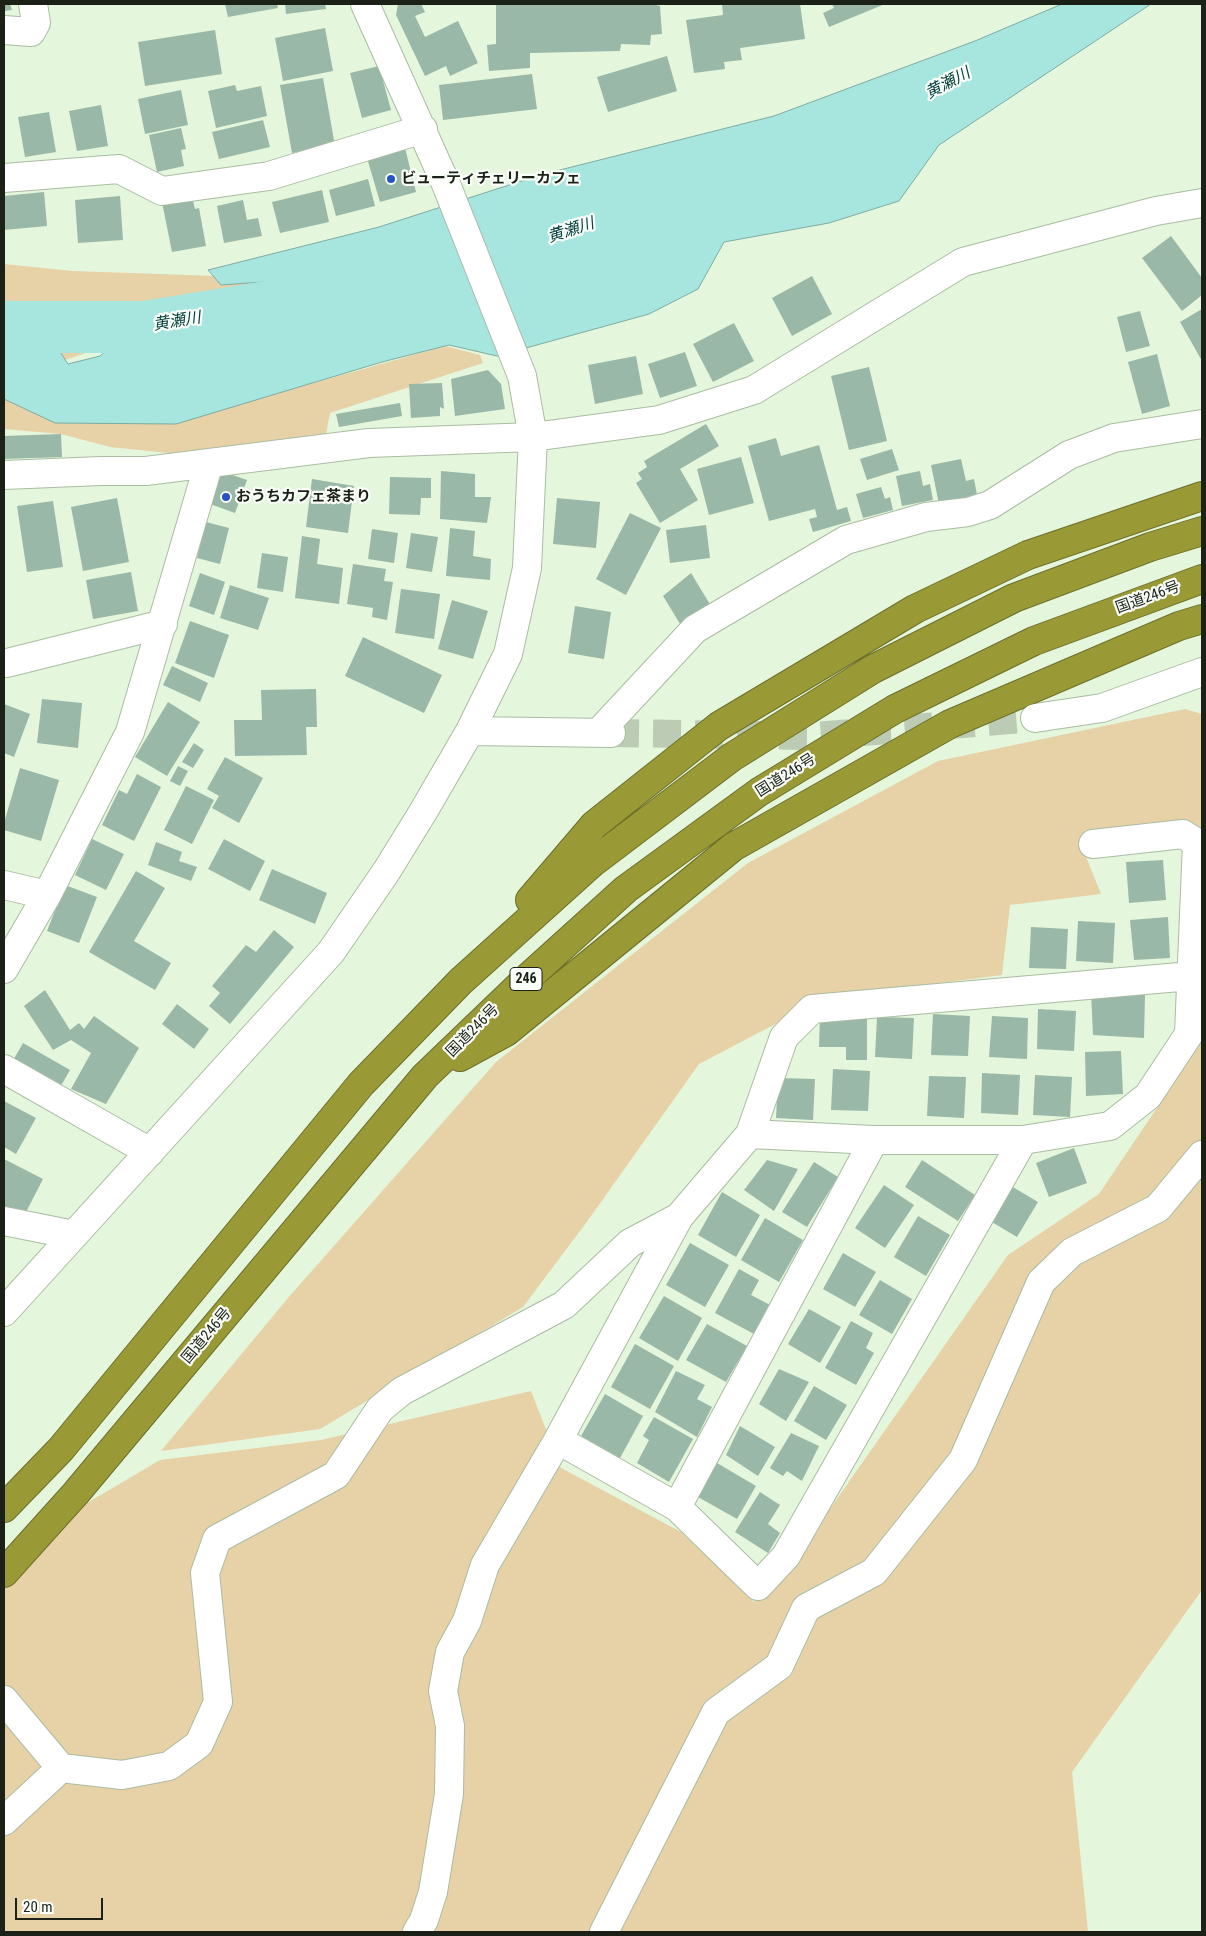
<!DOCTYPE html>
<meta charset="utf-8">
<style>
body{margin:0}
#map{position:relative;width:1206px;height:1936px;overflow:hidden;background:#e4f6db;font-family:"Roboto Condensed",sans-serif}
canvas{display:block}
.frame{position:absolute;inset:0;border:5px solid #1b2117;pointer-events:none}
.scale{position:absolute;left:15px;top:1898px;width:88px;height:22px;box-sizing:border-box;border:2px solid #1b2117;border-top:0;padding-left:6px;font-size:15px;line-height:18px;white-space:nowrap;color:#1b2117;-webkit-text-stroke:4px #fafef9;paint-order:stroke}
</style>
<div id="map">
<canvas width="1206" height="1936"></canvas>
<div class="frame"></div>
<div class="scale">20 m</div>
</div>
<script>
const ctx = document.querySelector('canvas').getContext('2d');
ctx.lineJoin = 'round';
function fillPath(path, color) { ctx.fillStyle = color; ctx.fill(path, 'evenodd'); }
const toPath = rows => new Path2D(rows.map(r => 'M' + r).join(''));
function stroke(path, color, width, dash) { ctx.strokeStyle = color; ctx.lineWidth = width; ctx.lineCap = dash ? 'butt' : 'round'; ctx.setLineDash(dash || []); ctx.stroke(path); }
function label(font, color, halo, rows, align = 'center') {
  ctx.font = font + ' "Roboto Condensed","Noto Sans JP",sans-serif'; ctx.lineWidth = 4.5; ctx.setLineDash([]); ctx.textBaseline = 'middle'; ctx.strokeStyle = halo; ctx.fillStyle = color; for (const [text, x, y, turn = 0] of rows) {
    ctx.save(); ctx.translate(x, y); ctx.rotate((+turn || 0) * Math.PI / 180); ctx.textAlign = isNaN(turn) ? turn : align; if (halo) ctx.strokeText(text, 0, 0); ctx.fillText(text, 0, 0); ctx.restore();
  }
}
fillPath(toPath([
 [4,264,72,271,305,279,288,297,201,314,145,314,101,348,65,360,52,340,8,303,4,305],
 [445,346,480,355,483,363,330,413,325,440,197,456,110,447,61,434,4,429,4,399,296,388],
 [1185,709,1202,714,1202,832,1084,852,1101,894,1010,905,1002,975,825,998,699,1064,586,1223,523,1307,320,1429,161,1451,288,1298,496,1062,748,863,938,761],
 [1202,1041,1202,1590,1072,1772,1088,1932,4,1932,4,1552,160,1460,321,1440,531,1391,561,1468,681,1532,754,1602,799,1553,1008,1255,1099,1194]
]), '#e7d1a7');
const water = toPath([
 [1062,4,1151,4,939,145,899,201,829,223,724,242,698,289,649,314,497,356,449,345,382,362,176,424,55,423,4,399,4,307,44,327,68,364,100,356,141,318,171,330,296,307,305,279,221,285,208,270,379,227,540,175,774,116,975,41,1062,4]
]);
fillPath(water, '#a7e6de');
stroke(water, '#7daba2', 1);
stroke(toPath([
 [4,327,145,327,335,296,369,288]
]), '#a7e6de', 52);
fillPath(toPath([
 [4,4,10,4,12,10,4,11],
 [225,4,277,4,278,8,228,17],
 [285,4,325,4,326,9,286,14],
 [398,4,421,4,425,12,415,16,425,37,458,21,478,63,450,76,446,66,425,76,396,15],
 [496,4,652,4,660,6,662,34,651,35,650,45,621,44,620,51,530,53,530,68,489,71,487,45,496,44],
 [722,4,800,4,805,39,740,48,742,60,724,62,725,69,694,73,686,20,723,15],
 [832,4,885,4,829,27,823,13,834,8],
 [325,28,333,71,283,81,275,38],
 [215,30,222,74,145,86,138,42],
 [667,56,677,91,608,112,597,77],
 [379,66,391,110,362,118,350,73],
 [532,74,537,109,443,120,439,85],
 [323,78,335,146,292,153,280,85],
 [235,85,237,91,261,86,267,116,216,128,208,91],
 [181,90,188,125,145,134,138,99],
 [101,105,108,146,77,151,69,111],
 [49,112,56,152,25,157,18,117],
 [263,120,270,147,219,159,212,132],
 [181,128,186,149,181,150,184,166,157,172,149,135],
 [405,148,416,192,380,202,367,158],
 [368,179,375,206,336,216,329,190],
 [322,190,329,222,280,233,272,202],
 [44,192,47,226,4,230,4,196],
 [120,196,123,240,78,243,75,200],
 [192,197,195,209,199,208,206,246,172,252,162,202],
 [243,200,247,220,258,218,262,236,224,243,217,206],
 [1171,236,1202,278,1202,295,1182,311,1142,258],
 [812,276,832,314,792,336,772,298],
 [1202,309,1202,361,1180,322],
 [1140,311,1150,346,1126,352,1117,317],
 [734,323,754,361,713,382,693,344],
 [685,352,697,386,660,398,648,364],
 [1157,354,1170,406,1142,414,1128,362],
 [636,356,643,394,595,404,588,365],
 [869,367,887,441,849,450,831,376],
 [488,370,501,384,505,409,455,416,451,379],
 [442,383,444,409,440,407,440,416,411,418,409,384],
 [400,403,402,416,339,427,336,414],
 [706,424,719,446,680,469,698,500,660,523,636,483,642,479,638,473,647,467,644,461],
 [61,434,62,457,4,459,4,436],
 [776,438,781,456,819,445,837,510,847,507,851,521,813,532,809,519,817,517,815,509,769,521,748,446],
 [892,449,899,470,867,480,860,459],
 [741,457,754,503,709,515,697,469],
 [961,459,966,481,974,479,977,495,939,504,931,465],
 [221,471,247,480,235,513,210,504],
 [441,471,475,474,475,497,491,497,487,523,440,519],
 [920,471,923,486,930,484,933,500,902,506,896,476],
 [390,477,431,478,431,498,421,498,420,515,389,514],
 [312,479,354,486,348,533,306,527],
 [881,487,885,499,890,497,893,510,863,518,856,494],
 [117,498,129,562,83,571,71,507],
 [557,498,600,502,596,548,553,544],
 [53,501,63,567,27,572,17,506],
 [630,513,661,528,626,595,596,579],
 [206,522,229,528,220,564,197,558],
 [706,525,710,558,670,563,666,530],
 [450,528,475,531,473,556,491,559,490,580,446,576],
 [372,529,398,533,394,563,368,559],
 [411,533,438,537,432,572,406,568],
 [302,536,320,539,317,564,343,568,339,604,295,598],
 [262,553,288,557,283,592,257,588],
 [353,564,386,569,384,581,393,582,387,620,372,617,373,608,347,604],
 [131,572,138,611,93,619,86,580],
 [200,573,225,582,214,615,189,606],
 [691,573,711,606,682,627,663,596],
 [230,585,269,598,258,630,220,618],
 [401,589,440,594,434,639,395,633],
 [452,600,488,611,473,659,438,649],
 [575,606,611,612,604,659,568,653],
 [190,621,229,635,214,678,175,663],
 [363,637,442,675,424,713,345,676],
 [172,666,208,683,200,702,163,685],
 [316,689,317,727,306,727,307,755,235,756,234,720,262,720,261,690],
 [42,699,82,703,78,748,37,743],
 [168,702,200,722,167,776,135,757],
 [4,704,30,714,14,757,4,753],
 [194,743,204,750,193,768,182,762],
 [225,757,263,778,239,823,212,808,219,796,207,789],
 [178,766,188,771,180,786,170,781],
 [20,768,59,780,41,841,4,830,4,823],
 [137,774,161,787,134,841,102,825,119,790,127,794],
 [186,786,214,800,192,844,164,830],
 [92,839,124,854,106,890,75,875],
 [224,839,265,861,250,891,208,869],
 [156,842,182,852,179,861,197,867,191,881,148,865],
 [1163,860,1166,900,1129,903,1126,862],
 [272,869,327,893,315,924,259,900],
 [136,871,165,888,134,941,171,963,155,990,89,952],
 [65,885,97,897,79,943,47,931],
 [1168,917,1170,958,1134,960,1130,920],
 [1078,921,1115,923,1113,963,1076,961],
 [1031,927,1068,929,1066,969,1029,968],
 [274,930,294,947,230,1024,209,1006,220,993,212,986,246,945,256,952],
 [45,990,70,1030,79,1023,84,1029,94,1016,139,1048,106,1104,71,1089,91,1053,71,1040,53,1050,24,1006],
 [1091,992,1145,995,1144,1038,1093,1035],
 [177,1004,209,1029,194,1049,162,1024],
 [1038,1009,1076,1011,1074,1051,1037,1049],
 [933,1014,970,1016,968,1056,931,1055],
 [820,1016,867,1016,867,1060,846,1060,846,1047,819,1047],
 [992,1016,1028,1018,1027,1059,989,1057],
 [877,1017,914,1018,912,1059,875,1057],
 [23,1043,70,1070,58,1091,11,1064],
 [1121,1051,1123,1094,1086,1096,1085,1052],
 [833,1069,870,1071,868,1111,831,1110],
 [982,1073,1020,1075,1018,1115,981,1113],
 [1035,1075,1072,1077,1070,1117,1033,1115],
 [929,1076,966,1077,964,1118,927,1116],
 [778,1078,815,1079,813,1120,776,1118],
 [4,1101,36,1118,16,1154,4,1147],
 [1074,1148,1087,1183,1049,1197,1036,1163],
 [4,1159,43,1179,24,1216,4,1206],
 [767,1160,798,1169,774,1211,744,1190],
 [922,1160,975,1195,958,1221,905,1187],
 [814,1162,838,1177,807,1227,782,1212],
 [1006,1183,1038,1202,1017,1237,985,1218],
 [884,1185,914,1205,885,1248,855,1228],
 [722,1192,760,1215,736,1257,698,1235],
 [918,1216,950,1235,926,1276,894,1257],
 [765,1218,803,1240,779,1282,741,1260],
 [690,1243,729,1265,705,1307,666,1285],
 [843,1253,876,1272,855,1307,823,1289],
 [739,1269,759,1280,751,1295,770,1305,754,1334,715,1313],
 [880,1280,912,1299,892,1334,859,1315],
 [664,1296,702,1318,678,1361,639,1338],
 [809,1309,841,1327,820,1363,788,1344],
 [851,1321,873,1333,866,1348,874,1353,856,1385,825,1368],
 [707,1324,747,1346,726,1382,686,1360],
 [635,1344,674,1366,650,1409,611,1387],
 [779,1369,809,1382,786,1421,759,1404],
 [676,1371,705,1385,697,1399,712,1407,697,1437,655,1412],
 [814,1386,847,1405,826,1440,794,1421],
 [605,1394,643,1416,620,1458,581,1436],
 [654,1417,693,1439,669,1482,637,1463,649,1440,643,1436],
 [740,1426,775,1447,758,1476,726,1455],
 [791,1433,819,1446,802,1481,787,1471,783,1476,770,1468],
 [717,1463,756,1486,737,1519,698,1497],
 [760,1492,780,1505,768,1524,780,1533,768,1553,735,1532]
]), '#9ab8a7');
stroke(toPath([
 [611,733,814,736,1035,718]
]), '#bccbb4', 28, [28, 14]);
const minor = toPath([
 [4,30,31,32,36,23,33,4],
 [4,178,119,169,162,191,269,176,423,129],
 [4,475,101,471,146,471,369,443,533,437,659,420,754,390,963,262,1156,211,1202,203],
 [7,663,163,624],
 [1035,718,1102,708,1202,672],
 [470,731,611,733],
 [600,731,695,629,846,540,926,517,968,512,990,505,1069,455,1114,438,1202,424],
 [4,885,47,895],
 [4,969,47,895,130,732,209,463],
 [4,1069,150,1152],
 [750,1134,874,1140,1023,1140,1110,1126,1148,1096,1189,1034,1197,843,1183,834,1093,844],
 [679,1217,558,1440,677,1507,758,1586,786,1556,1023,1140],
 [4,1221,74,1235],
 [4,1312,331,952,386,872,423,812,470,731,508,654,527,568,533,437,522,376,446,184,365,4],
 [677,1507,874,1140],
 [4,1700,61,1768,4,1821],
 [61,1768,122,1775,169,1766,199,1744,218,1702,205,1573,217,1539,336,1475,380,1409,402,1391,564,1305,630,1243,679,1217,750,1134,784,1037,812,1009,1191,976],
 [417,1932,424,1920,433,1892,449,1794,450,1726,443,1691,450,1652,467,1621,485,1565,558,1440],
 [604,1932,716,1712,779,1666,806,1608,874,1572,963,1460,1041,1282,1072,1252,1158,1208,1202,1155]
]);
const highway = toPath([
 [530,900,594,825,719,726,915,609,1028,555,1202,496],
 [460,1057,506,1032,733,847,950,724,1179,626,1202,619],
 [4,1508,61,1449,361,1084,461,981,592,863,732,757,873,669,1014,598,1150,547,1202,531],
 [4,1573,76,1493,425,1076,522,983,626,889,759,792,895,709,1034,641,1202,579]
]);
stroke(minor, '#aabca2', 30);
stroke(highway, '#6d6f2b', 30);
stroke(minor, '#fff', 28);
stroke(highway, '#999936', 28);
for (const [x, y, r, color] of [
 [391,179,5,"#2853c2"],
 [226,497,5,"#2853c2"]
]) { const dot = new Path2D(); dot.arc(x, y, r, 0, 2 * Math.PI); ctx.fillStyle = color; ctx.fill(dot); stroke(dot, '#fafef9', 2); }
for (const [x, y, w] of [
 [526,979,32]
]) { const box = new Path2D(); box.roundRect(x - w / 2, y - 11.5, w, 23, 4); ctx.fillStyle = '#fafef9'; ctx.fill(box); stroke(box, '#1b2117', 1); }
label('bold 14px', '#1b2117', null, [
 ["246",526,979]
]);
label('bold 15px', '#1b2117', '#fafef9', [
 ["ビューティチェリーカフェ",401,179],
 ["おうちカフェ茶まり",236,497]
], 'left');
label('15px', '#1b2117', '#fafef9', [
 ["国道246号",1148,598,-20],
 ["国道246号",786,776,-32],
 ["国道246号",473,1031,-45],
 ["国道246号",207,1336,-50]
]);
label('italic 16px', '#06413d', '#fafef9', [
 ["黄瀬川",948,84,-28],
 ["黄瀬川",571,231,-18],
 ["黄瀬川",177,322,-9]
]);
</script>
